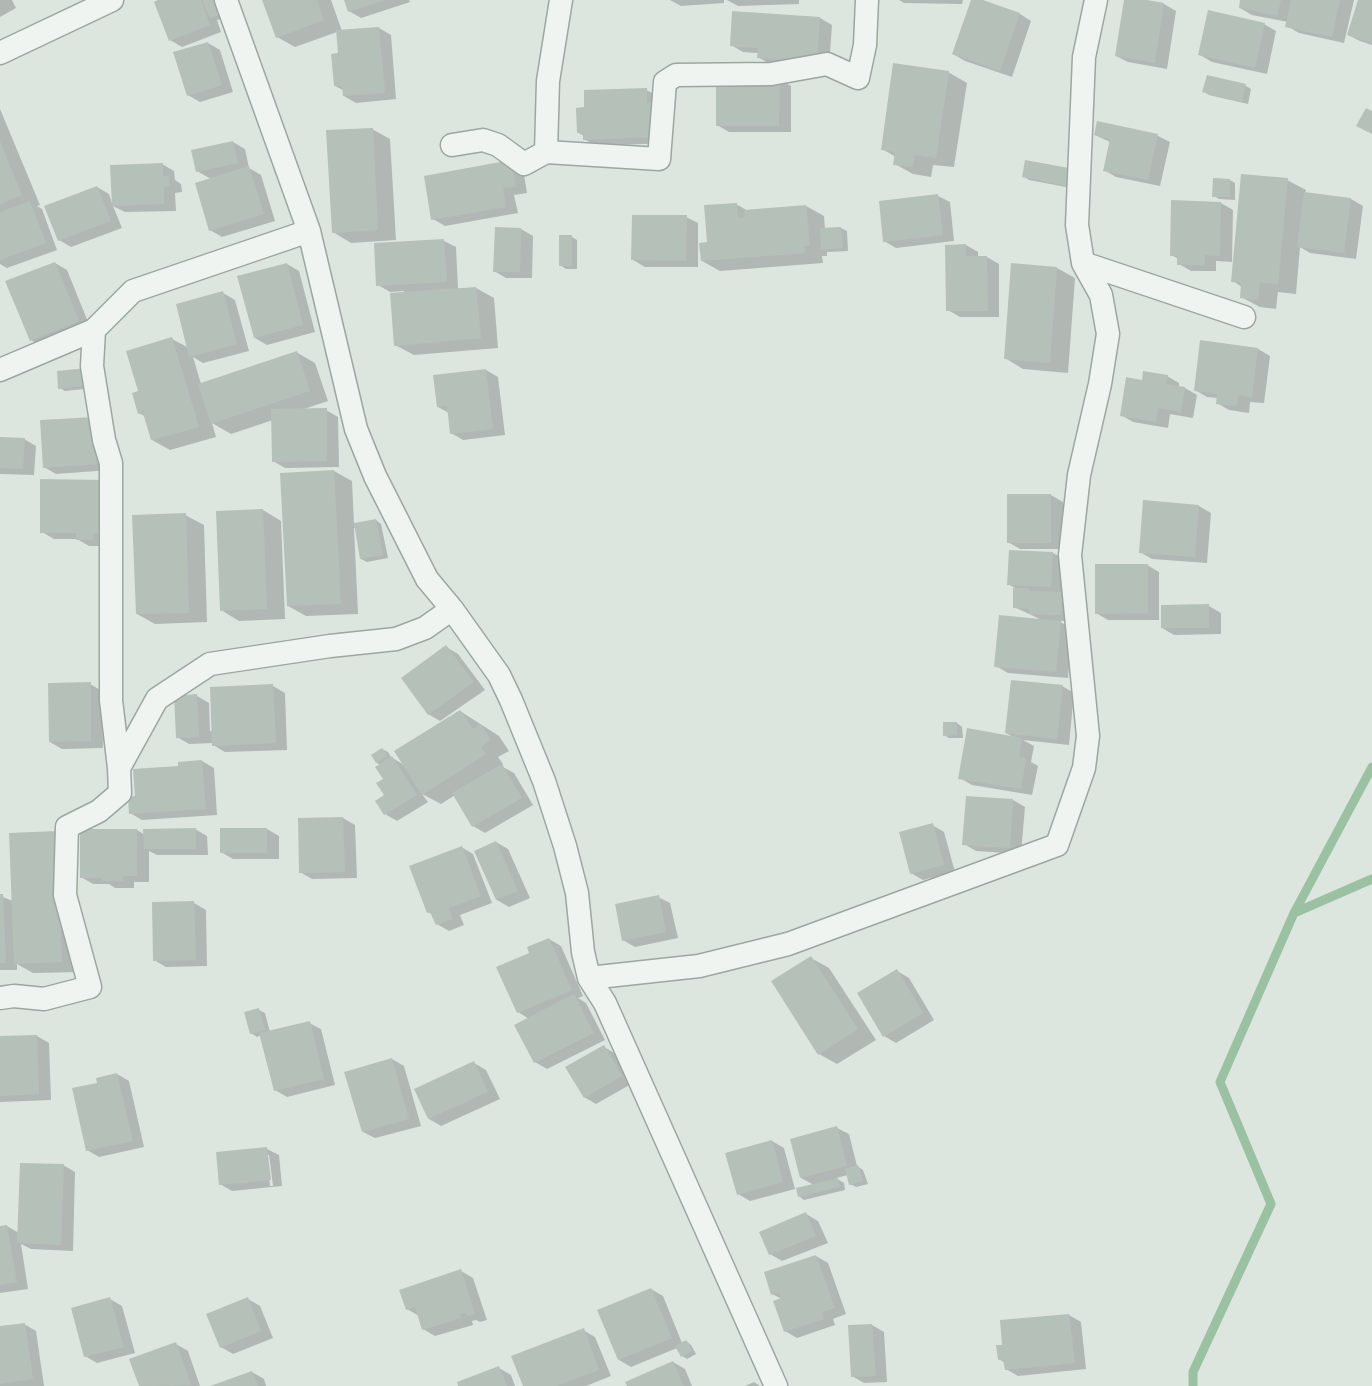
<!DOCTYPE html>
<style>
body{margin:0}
canvas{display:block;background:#dde5df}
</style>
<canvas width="1372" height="1386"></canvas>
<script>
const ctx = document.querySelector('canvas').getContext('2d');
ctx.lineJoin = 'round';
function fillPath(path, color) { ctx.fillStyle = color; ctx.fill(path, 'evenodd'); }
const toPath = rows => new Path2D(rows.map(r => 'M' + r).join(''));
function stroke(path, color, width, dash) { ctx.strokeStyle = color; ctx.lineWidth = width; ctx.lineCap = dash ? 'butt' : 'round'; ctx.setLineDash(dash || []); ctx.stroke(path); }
fillPath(toPath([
 [0,0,12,0,16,8,0,17],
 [162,0,218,0,225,18,217,20,221,32,182,47,170,40],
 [263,0,331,0,342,31,379,28,391,35,396,99,356,103,344,96,343,90,335,86,339,54,337,32,295,47,277,37],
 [345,0,409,0,410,2,361,18,349,11],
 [670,0,724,0,724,3,681,6],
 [727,0,799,0,799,4,738,6],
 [899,0,963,0,962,4,904,3],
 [972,0,979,0,1020,14,1031,21,1012,77,965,61,953,54],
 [1125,0,1139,0,1164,4,1176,11,1167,69,1128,62,1116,56],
 [1242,0,1354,0,1344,43,1299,33,1287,26,1288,22,1252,15,1240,8],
 [1359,0,1372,0,1372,45,1360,41,1348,35],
 [820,18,832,25,829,68,770,64,758,57,758,53,743,52,731,45],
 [1264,24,1276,31,1267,74,1212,62,1200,55],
 [208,43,220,50,233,92,200,102,188,95],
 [948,72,967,83,954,167,933,165,931,177,913,174,895,164,896,157,882,149],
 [1207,76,1246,86,1251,89,1248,104,1209,95,1204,92],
 [779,79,791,86,791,132,729,132,717,125],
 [646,90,658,96,667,143,596,146,584,139,584,136,579,133],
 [0,109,40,205,37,206,42,209,57,250,7,268,0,264],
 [1098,123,1158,136,1170,142,1160,186,1116,177,1104,170,1110,142,1095,135],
 [372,129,390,139,396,240,351,243,333,232],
 [233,142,245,149,249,168,261,175,275,221,222,237,210,230,211,179,197,171],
 [162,164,174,171,175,180,181,184,182,192,175,193,176,211,125,212,113,206,122,228,71,247,59,240,97,187,109,194,112,203],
 [523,168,527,193,514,195,518,213,445,226,433,219,425,177],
 [1069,170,1071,188,1029,180,1023,176],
 [1230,180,1235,183,1235,200,1219,199,1214,196],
 [1287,180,1306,190,1305,194,1351,199,1363,206,1356,259,1310,253,1300,247,1296,294,1278,292,1276,309,1260,307,1241,297,1242,287,1233,281],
 [938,196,950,202,954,241,896,248,884,241],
 [1172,202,1221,203,1233,210,1232,262,1216,261,1216,271,1191,271,1179,264,1179,259,1171,255],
 [736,204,748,211,806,206,824,216,825,229,841,228,847,231,848,251,827,252,827,256,822,256,823,263,720,271,702,261,709,243],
 [686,217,698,223,698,267,645,267,633,260],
 [496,228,521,229,533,236,532,278,506,278,494,271],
 [572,237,577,240,577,269,566,269,560,265],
 [444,241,456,247,458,289,476,288,494,298,498,348,414,355,395,345,404,291,390,292,378,285],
 [966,245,978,252,978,257,987,257,999,264,999,317,960,317,948,310],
 [55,263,67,270,90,327,43,347,31,340],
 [287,264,299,271,315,332,267,345,255,338],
 [1013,265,1057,268,1075,278,1068,373,1023,369,1005,358],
 [223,293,235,300,249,351,203,363,193,357,201,384,296,352,315,363,328,401,304,409,326,410,338,417,339,467,285,468,273,461,273,420,231,434,212,423,216,437,170,450,152,440,146,417,139,413,139,392,172,339,189,348],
 [1258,349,1270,356,1264,403,1250,402,1249,413,1229,410,1217,403,1217,398,1207,397,1195,390],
 [486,370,498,377,505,435,463,440,451,433,449,413,438,407],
 [58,372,94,388,65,391,60,388],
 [1167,376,1179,383,1179,387,1185,388,1197,395,1193,418,1170,414,1168,428,1133,422,1121,415,1143,382],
 [95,418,110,470,56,474,44,467],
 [0,438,24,439,36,446,34,475,0,474],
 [334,471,352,481,354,524,376,520,381,524,388,558,367,562,361,559,356,528,354,528,358,614,306,616,288,606,282,474],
 [118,488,105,546,89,546,77,539,54,539,42,532],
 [1051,495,1063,502,1063,549,1020,549,1008,542],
 [1145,502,1199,506,1211,513,1207,563,1152,559,1140,552],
 [263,510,281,521,285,619,239,621,221,610],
 [185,515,204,525,207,622,155,624,137,614],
 [1053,553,1065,560,1073,621,1059,621,1072,629,1068,678,1008,673,996,666,1042,620,1014,607,1015,588,1008,584],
 [1147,565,1159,572,1159,620,1108,620,1096,613],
 [1162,606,1209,606,1221,613,1221,634,1174,635,1162,628],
 [446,647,458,654,485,690,440,721,428,714],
 [90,684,102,691,103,748,62,749,50,742],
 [273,686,285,693,287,750,225,752,213,745,213,743,189,744,177,737,197,696,209,703,210,731,213,731],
 [1062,686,1074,693,1069,745,1023,740,1034,746,1031,762,1038,766,1032,795,972,785,960,778,1015,738,1006,733],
 [460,711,499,736,509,751,498,757,503,764,501,766,514,773,533,805,485,833,473,826,455,795,441,804,422,794,428,802,397,821,385,814,384,780,381,765,377,763,373,755,382,749,388,752,391,757,404,765],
 [957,723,962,727,963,738,949,738,944,735],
 [202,761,214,768,217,815,142,820,130,813,136,797,179,768,179,763],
 [967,797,1013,800,1025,807,1021,854,976,851,964,844],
 [343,818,355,825,357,878,312,879,300,872,299,819],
 [932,825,944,832,955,872,923,880,911,873],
 [195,829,207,836,208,855,157,855,149,851,149,882,134,882,134,888,115,888,109,884,93,884,81,877,137,830,145,835],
 [267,829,279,836,279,859,233,859,221,852],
 [496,842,508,849,530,898,509,907,497,900,476,852],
 [75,843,80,972,33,973,17,964,17,970,0,970,0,896,13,901],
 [461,847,473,854,492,903,460,915,464,925,449,931,437,924,433,915,428,912],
 [658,897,670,903,678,938,635,947,623,940],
 [194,903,206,910,207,966,166,967,154,960],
 [549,939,561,946,583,996,578,998,586,1003,605,1040,547,1069,535,1062,529,1019,518,1012,531,953],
 [811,958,829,968,876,1040,837,1064,819,1054],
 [897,971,909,978,934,1020,896,1043,884,1036],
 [259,1010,265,1013,270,1032,309,1023,321,1029,335,1085,287,1097,275,1090,261,1035,257,1037,251,1033],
 [37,1036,49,1043,51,1100,0,1102,0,1037],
 [604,1047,616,1054,633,1083,596,1104,584,1097],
 [392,1059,404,1066,421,1126,375,1138,363,1132],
 [474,1063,486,1070,500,1099,441,1126,429,1119],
 [117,1074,129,1081,144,1147,99,1157,87,1150,98,1084],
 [837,1128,849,1134,857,1166,863,1170,868,1184,856,1187,850,1184,848,1175,836,1178,844,1183,845,1190,804,1200,799,1196,814,1185,801,1178],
 [772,1141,784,1148,795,1189,750,1201,738,1194],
 [267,1149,279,1155,282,1186,232,1191,220,1184],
 [267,1155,269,1155,273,1186,270,1186],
 [63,1165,75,1172,73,1251,31,1249,21,1244,28,1289,0,1293,0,1227,7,1226,19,1233],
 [806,1214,818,1221,828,1243,782,1261,770,1254],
 [816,1256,828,1263,846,1314,833,1319,835,1325,797,1338,785,1331,782,1299,772,1294],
 [461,1271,473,1278,487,1320,480,1322,476,1320,472,1321,473,1325,435,1336,423,1329,419,1316,407,1309],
 [651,1289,663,1296,682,1343,686,1341,691,1345,696,1354,687,1359,682,1356,677,1348,631,1367,619,1360],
 [110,1299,122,1306,135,1353,97,1363,85,1356],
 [248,1299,260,1306,273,1338,233,1354,221,1347],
 [1069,1315,1081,1322,1086,1369,1018,1376,1006,1369,1005,1363,999,1359],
 [24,1324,36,1331,44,1386,0,1386,0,1327],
 [872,1325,884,1332,887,1382,864,1383,852,1376],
 [583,1330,595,1337,611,1376,586,1386,524,1386],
 [176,1344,188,1351,200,1386,140,1386,130,1359],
 [673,1362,685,1369,692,1386,628,1386],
 [499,1368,511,1375,515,1386,460,1386],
 [252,1372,264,1379,266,1386,213,1386],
 [754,1382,760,1386,745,1386]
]), '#0003');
stroke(toPath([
 [1294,913,1372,879],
 [1193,1386,1193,1372,1271,1204,1220,1082,1294,913,1372,767]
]), '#9bc1a3', 9);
fillPath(toPath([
 [158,0,201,0,210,25,169,41,154,2],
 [202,0,214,0,220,15,210,18],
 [262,0,317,0,324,20,276,38],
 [344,0,385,0,348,12],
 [971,0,983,0,1020,13,1000,71,952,54],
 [1124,0,1147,0,1164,3,1155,63,1115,56],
 [1240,0,1281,0,1277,16,1239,8],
 [1291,0,1340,0,1332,37,1285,27],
 [1358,0,1372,0,1372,43,1347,35],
 [1208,10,1265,23,1255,68,1198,55],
 [732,11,820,17,817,62,757,58,758,48,730,46],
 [379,27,385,93,343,96,342,86,334,86,331,54,338,53,336,30],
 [208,42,222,85,187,96,173,52],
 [893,63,949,71,936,158,915,155,913,167,893,165,895,152,881,150],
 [1207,75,1246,84,1242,102,1202,92],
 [716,77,780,78,779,126,716,126],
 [647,88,647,103,654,102,655,137,583,140,583,133,577,133,576,108,584,107,584,90],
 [1366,108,1372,111,1372,134,1356,126],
 [1097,121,1158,134,1148,180,1103,171,1110,139,1094,135],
 [373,128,378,230,332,233,326,130],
 [0,141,22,195,0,204],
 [233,141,238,163,196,172,191,150],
 [511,160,516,187,503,188,506,207,431,220,424,176],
 [1025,160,1069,168,1066,186,1022,177],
 [163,163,163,176,169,176,170,186,164,187,164,204,112,206,110,165],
 [249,166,264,214,209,231,195,183],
 [1241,174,1288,178,1278,284,1260,283,1258,300,1240,298,1241,283,1231,282],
 [1213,178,1230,179,1230,197,1212,197],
 [97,186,111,221,58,241,44,206],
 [1304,192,1351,198,1344,253,1297,247],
 [938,194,943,235,883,242,879,201],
 [1171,200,1221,202,1220,256,1205,255,1205,265,1177,265,1177,256,1170,256],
 [30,201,46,243,0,260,0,212],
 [737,203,738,218,745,217,744,210,806,205,810,246,804,246,805,253,701,261,699,243,707,242,704,205],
 [632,215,687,215,686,261,631,260],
 [495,227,521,228,520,272,493,272],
 [841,227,843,248,821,250,820,228],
 [559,235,572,235,572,266,559,266],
 [444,239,447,282,376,286,374,243],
 [966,244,966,256,987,256,988,311,946,311,945,245],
 [55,262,79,321,30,341,5,281],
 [287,263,303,325,254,338,237,276],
 [1011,263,1057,267,1050,363,1004,359],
 [476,287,481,338,394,346,390,293],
 [223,291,237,344,189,357,176,304],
 [172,337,199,427,151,440,143,413,138,414,132,393,138,391,126,351],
 [1200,340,1258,348,1252,397,1238,395,1237,406,1216,404,1217,394,1194,391],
 [297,351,310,391,211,424,198,384],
 [87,368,89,385,58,389,57,371],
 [486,369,493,429,450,434,447,406,437,407,433,375],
 [1143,371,1168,375,1166,384,1185,387,1181,412,1158,408,1156,422,1120,416,1126,377,1142,380],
 [327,408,327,461,272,462,271,409],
 [95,417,98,464,43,468,40,420],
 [0,437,25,438,23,469,0,468],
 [334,470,341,604,287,606,280,473],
 [40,479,107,480,106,533,93,533,93,540,76,540,76,533,40,533],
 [1007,494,1051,494,1051,543,1007,543],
 [1143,500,1199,505,1195,557,1139,553],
 [263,509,267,609,220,611,216,511],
 [186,513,189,613,136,614,132,515],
 [376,519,383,555,360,559,354,523],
 [1009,550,1053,552,1051,587,1007,585],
 [1095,564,1148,564,1148,613,1095,614],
 [1013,588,1029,588,1029,591,1062,592,1061,615,1029,614,1029,609,1013,608],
 [1209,604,1209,628,1161,628,1161,605],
 [999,615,1061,621,1056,672,994,667],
 [446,645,474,682,428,715,401,678],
 [1011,680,1063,685,1057,739,1005,733],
 [91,682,91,741,49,742,48,683],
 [273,684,276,743,212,746,210,687],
 [197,694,199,737,176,738,174,696],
 [460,710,473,729,481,724,491,740,481,747,486,754,422,795,394,751],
 [943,722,957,722,957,735,943,736],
 [967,728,1022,738,1019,757,1026,758,1021,789,958,779],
 [382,748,388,756,376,763,371,755],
 [392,756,417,795,384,815,375,801,384,795,376,783,383,779,375,767],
 [202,760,206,809,129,814,128,797,135,796,133,769,178,766,178,762],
 [502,764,522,798,472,827,452,793],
 [966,796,1013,799,1010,848,962,845],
 [343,817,345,872,299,873,298,818],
 [933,823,944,865,910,874,899,832],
 [196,828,196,849,144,849,143,829],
 [220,828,267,828,267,853,220,853],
 [80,829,137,829,137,876,123,876,123,881,102,881,102,878,80,878],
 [57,831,62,962,14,964,9,833],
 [496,841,518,891,496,900,474,851],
 [462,846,481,896,449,908,453,919,436,925,430,912,427,913,409,866],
 [0,894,3,894,6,963,0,963],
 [659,895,666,932,622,941,615,904],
 [194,901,196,960,153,961,152,902],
 [549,938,572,990,517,1013,496,967,529,953,527,947],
 [811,956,858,1029,818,1055,771,981],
 [897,969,923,1013,883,1037,857,993],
 [574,994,594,1033,534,1063,514,1025],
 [259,1008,265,1030,250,1034,244,1012],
 [310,1021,324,1079,274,1091,259,1033],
 [37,1035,39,1094,0,1096,0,1036],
 [604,1045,622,1076,584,1098,565,1067],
 [392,1058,409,1119,362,1132,344,1072],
 [474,1061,488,1092,428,1119,414,1089],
 [117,1073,133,1141,86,1151,72,1088,97,1083,96,1078],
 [837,1126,847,1166,800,1178,790,1139],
 [772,1140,783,1182,737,1195,725,1153],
 [267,1147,271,1180,219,1185,216,1152],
 [20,1163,64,1164,61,1245,17,1243],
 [858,1165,863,1181,849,1185,845,1169],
 [838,1178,840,1187,798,1197,796,1188],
 [806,1212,816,1236,769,1255,759,1232],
 [7,1225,17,1282,0,1285,0,1226],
 [816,1255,835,1308,822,1312,824,1319,784,1332,773,1301,781,1298,779,1292,771,1295,764,1272],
 [461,1269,475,1314,467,1316,465,1313,460,1314,461,1318,422,1330,415,1307,406,1310,399,1290],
 [651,1288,672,1338,618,1360,597,1310],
 [110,1297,124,1347,84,1357,71,1308],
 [248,1297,261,1331,220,1348,206,1314],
 [1069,1314,1075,1363,1005,1370,1003,1359,998,1360,996,1345,1002,1345,1000,1320],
 [25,1323,33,1379,0,1384,0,1326],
 [872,1324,876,1376,851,1377,848,1325],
 [584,1328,599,1370,557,1386,523,1386,511,1356],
 [686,1340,692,1350,681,1357,675,1346],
 [176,1342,191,1385,139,1386,129,1359],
 [673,1361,684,1386,627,1386,625,1382],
 [499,1366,507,1386,458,1386,457,1382],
 [252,1371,258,1386,210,1386]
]), '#b5c1b8');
const street = toPath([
 [226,0,309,231,356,429,375,476,427,579,452,609,499,675,511,700,544,781,565,846,577,893,583,952,589,978,605,1003,776,1386],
 [1096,0,1084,57,1077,225,1083,263,1244,317],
 [0,53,112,0],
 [452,145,483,140,498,145,524,164,546,152,659,159,665,82,676,75,771,74,827,64,858,78,865,45,867,0],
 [546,152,548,81,561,0],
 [0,370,94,330],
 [119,768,111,700,111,463,104,440,92,366,94,330,133,291,309,231],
 [589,978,699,966,788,944,1057,845,1084,768,1088,736,1070,555,1079,475,1100,384,1108,334,1101,295,1083,263],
 [0,998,14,996,44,999,90,987,65,895,67,827,99,811,120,793,119,768,157,699,210,664,330,646,396,639,425,628,452,609]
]);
stroke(street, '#9ca79f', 25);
stroke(street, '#eff4f0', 22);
</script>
